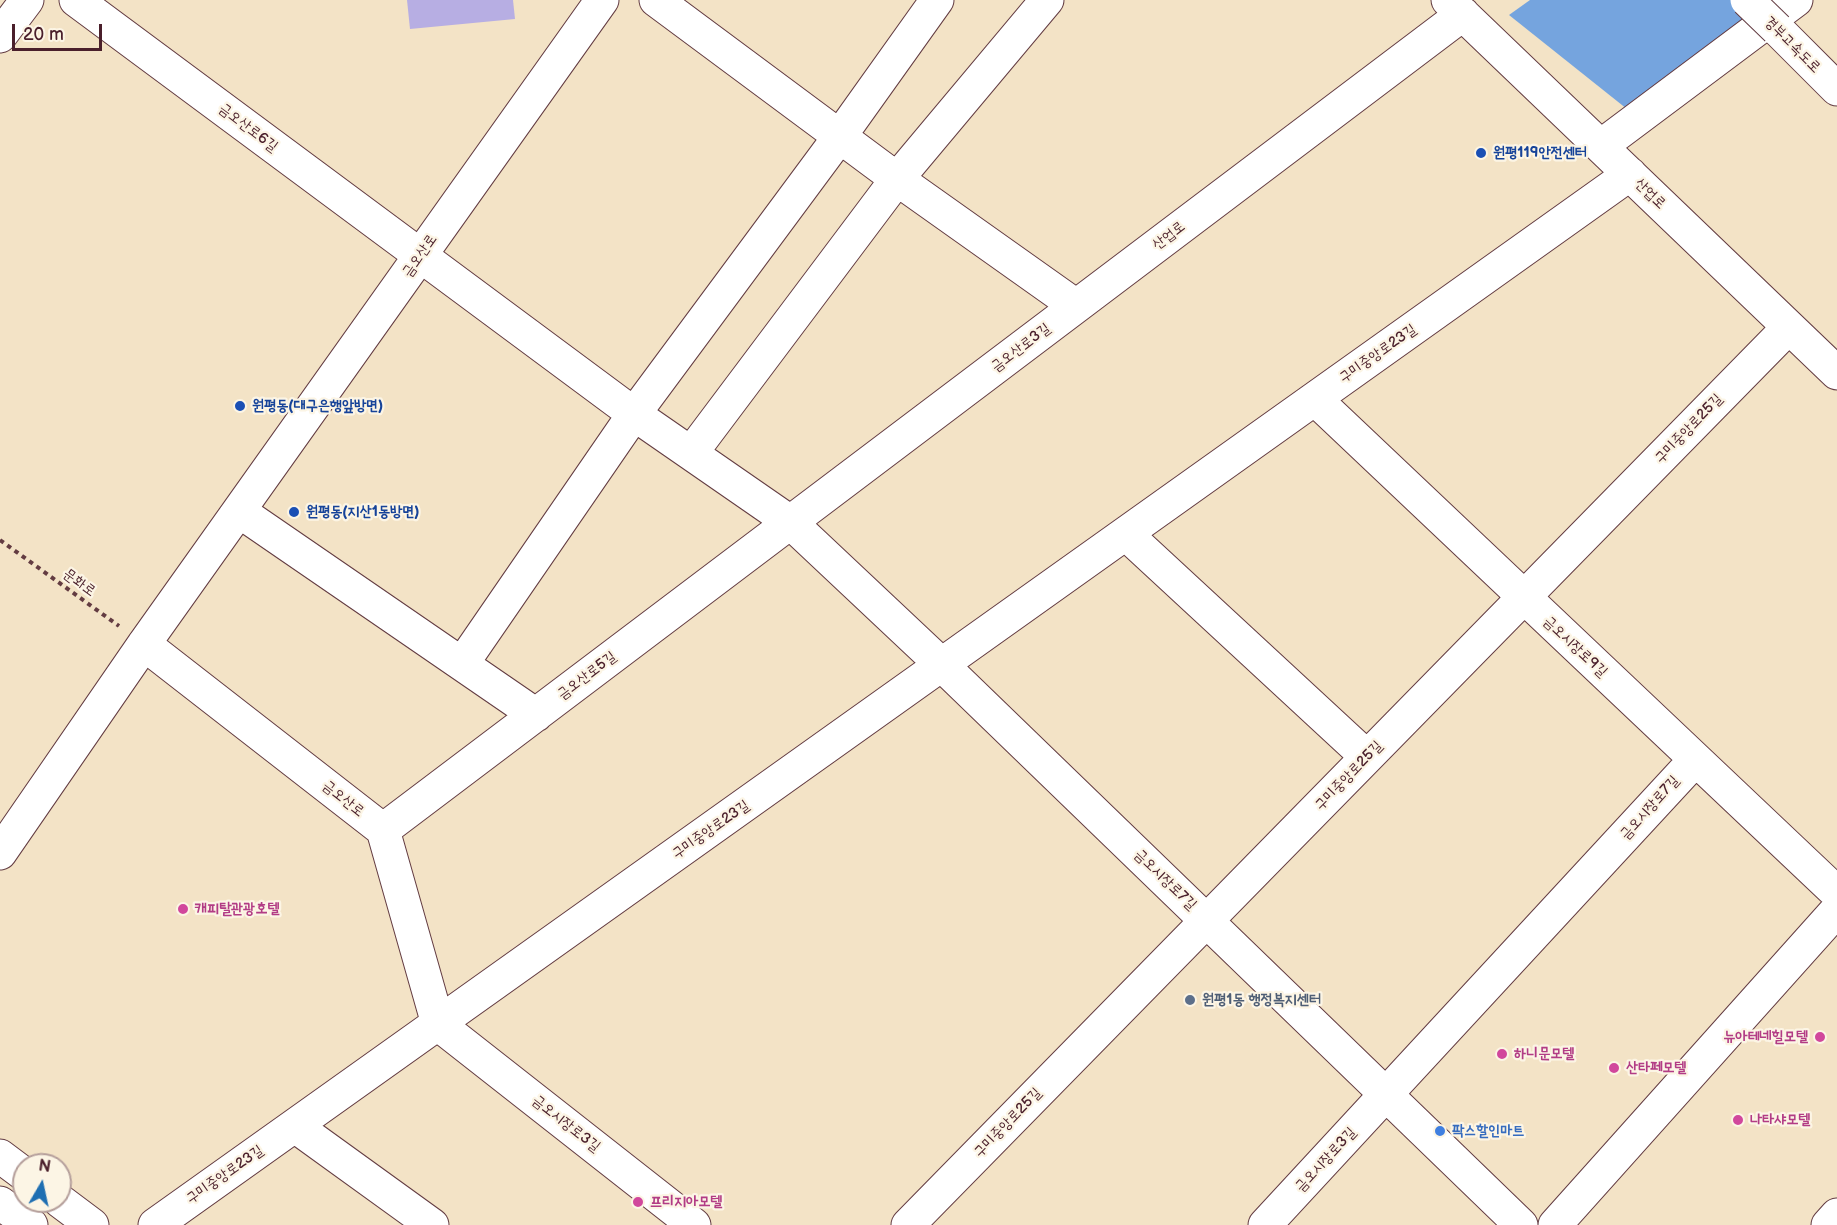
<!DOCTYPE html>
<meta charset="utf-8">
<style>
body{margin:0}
#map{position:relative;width:1837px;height:1225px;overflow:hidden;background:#f3e3c6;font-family:"Balsamiq Sans",sans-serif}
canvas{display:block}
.north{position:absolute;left:12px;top:1153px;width:60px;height:60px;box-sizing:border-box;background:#fcf5e5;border:2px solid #b59f9b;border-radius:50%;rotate:9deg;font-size:16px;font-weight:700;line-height:24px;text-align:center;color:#4a1f2b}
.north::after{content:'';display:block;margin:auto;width:21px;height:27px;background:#1f6fb2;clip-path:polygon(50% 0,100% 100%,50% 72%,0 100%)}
.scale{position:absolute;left:12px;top:24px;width:90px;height:27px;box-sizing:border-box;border:3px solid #4a1f2b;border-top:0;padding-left:8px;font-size:18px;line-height:21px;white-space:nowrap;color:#4a1f2b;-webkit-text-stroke:4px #fcf5e5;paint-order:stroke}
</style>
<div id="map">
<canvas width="1837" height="1225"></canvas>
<div class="north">N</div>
<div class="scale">20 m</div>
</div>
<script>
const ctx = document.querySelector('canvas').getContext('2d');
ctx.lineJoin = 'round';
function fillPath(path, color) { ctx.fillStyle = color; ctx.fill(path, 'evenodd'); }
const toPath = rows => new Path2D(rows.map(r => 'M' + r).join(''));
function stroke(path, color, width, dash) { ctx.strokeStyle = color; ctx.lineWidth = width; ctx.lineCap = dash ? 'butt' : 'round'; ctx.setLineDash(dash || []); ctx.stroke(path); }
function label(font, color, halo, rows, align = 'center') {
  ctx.font = font + ' "Balsamiq Sans","Poor Story",sans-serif'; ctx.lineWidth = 4.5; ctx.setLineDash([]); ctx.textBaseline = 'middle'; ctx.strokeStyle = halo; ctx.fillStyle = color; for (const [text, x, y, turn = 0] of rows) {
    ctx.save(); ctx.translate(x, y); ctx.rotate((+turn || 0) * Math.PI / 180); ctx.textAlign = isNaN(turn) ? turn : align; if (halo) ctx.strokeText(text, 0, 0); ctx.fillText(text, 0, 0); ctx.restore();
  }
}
fillPath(toPath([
 [1530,0,1769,0,1637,117,1509,15]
]), '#75a4de');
fillPath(toPath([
 [407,0,513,0,515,19,410,29]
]), '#b7aee3');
const minor = toPath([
 [76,0,634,414,790,522,942,665,1521,1225],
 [656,0,897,179,1076,306],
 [1448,0,1837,373],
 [0,36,27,0],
 [1601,146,1796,0],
 [1315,399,1837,893],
 [692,452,897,179,1047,0],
 [239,511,536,715],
 [1126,534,1367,757],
 [144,644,383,830,438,1024,694,1225],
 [462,664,634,414,840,136,937,0],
 [383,830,1463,14],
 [0,853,144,644,602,0],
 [295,1126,432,1225],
 [155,1225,1630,174],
 [908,1225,1789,327],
 [1265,1225,1695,760],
 [1555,1225,1837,910],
 [1828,1225,1837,1215]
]);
const major = toPath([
 [0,1156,24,1174],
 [60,1201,92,1225],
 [0,1203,31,1225]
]);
const highway = toPath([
 [1777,29,1837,89]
]);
stroke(minor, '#633c42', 35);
stroke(major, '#633c42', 35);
stroke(highway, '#633c42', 35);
stroke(toPath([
 [0,540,119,626]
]), '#633c42', 4, [4.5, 4.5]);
stroke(minor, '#fff', 33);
stroke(major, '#fff', 33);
stroke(highway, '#fff', 33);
const highwayBridge = toPath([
 [1747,0,1777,29]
]);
stroke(highwayBridge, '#633c42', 35, []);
stroke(highwayBridge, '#fff', 33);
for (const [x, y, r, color] of [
 [1481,153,6,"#1a4fb4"],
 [240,406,6,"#1a4fb4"],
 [294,512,6,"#1a4fb4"],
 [183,909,6,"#d1479c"],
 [1190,1000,6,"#5c6f8a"],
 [1820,1037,6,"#d1479c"],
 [1502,1054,6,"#d1479c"],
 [1614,1068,6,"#d1479c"],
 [1738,1120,6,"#d1479c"],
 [1440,1131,6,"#3f7fe0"],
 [638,1202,6,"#d1479c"]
]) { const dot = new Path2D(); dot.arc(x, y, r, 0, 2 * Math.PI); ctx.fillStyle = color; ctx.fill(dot); stroke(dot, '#fcf5e5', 2); }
label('15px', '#4a1f2b', '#fcf5e5', [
 ["경부고속도로",1792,45,45],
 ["금오산로6길",248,128,37],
 ["산업로",1650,194,44],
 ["산업로",1169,236,-37],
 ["금오산로",420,256,-55],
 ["금오산로3길",1021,348,-37],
 ["구미중앙로23길",1378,354,-35],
 ["구미중앙로25길",1689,429,-46],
 ["문화로",79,583,36],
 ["금오시장로9길",1575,647,43],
 ["금오산로5길",587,676,-37],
 ["구미중앙로25길",1349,776,-46],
 ["금오산로",343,799,38],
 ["금오시장로7길",1650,808,-48],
 ["구미중앙로23길",711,830,-35],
 ["금오시장로7길",1165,880,44],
 ["구미중앙로25길",1008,1123,-46],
 ["금오시장로3길",566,1124,38],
 ["금오시장로3길",1326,1160,-47],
 ["구미중앙로23길",225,1175,-35]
]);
label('bold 15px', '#164399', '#fcf5e5', [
 ["원평119안전센터",1493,153],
 ["원평동(대구은행앞방면)",252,406],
 ["원평동(지산1동방면)",306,512]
], 'left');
label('bold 15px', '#b23c85', '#fcf5e5', [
 ["캐피탈관광호텔",195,909],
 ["뉴아테네힐모텔",1808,1037,"right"],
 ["하니문모텔",1514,1054],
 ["산타페모텔",1626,1068],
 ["나타샤모텔",1750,1120],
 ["프리지아모텔",650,1202]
], 'left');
label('bold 15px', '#4e5e75', '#fcf5e5', [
 ["원평1동 행정복지센터",1202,1000]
], 'left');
label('bold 15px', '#366cbe', '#fcf5e5', [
 ["팍스할인마트",1452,1131]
], 'left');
</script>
